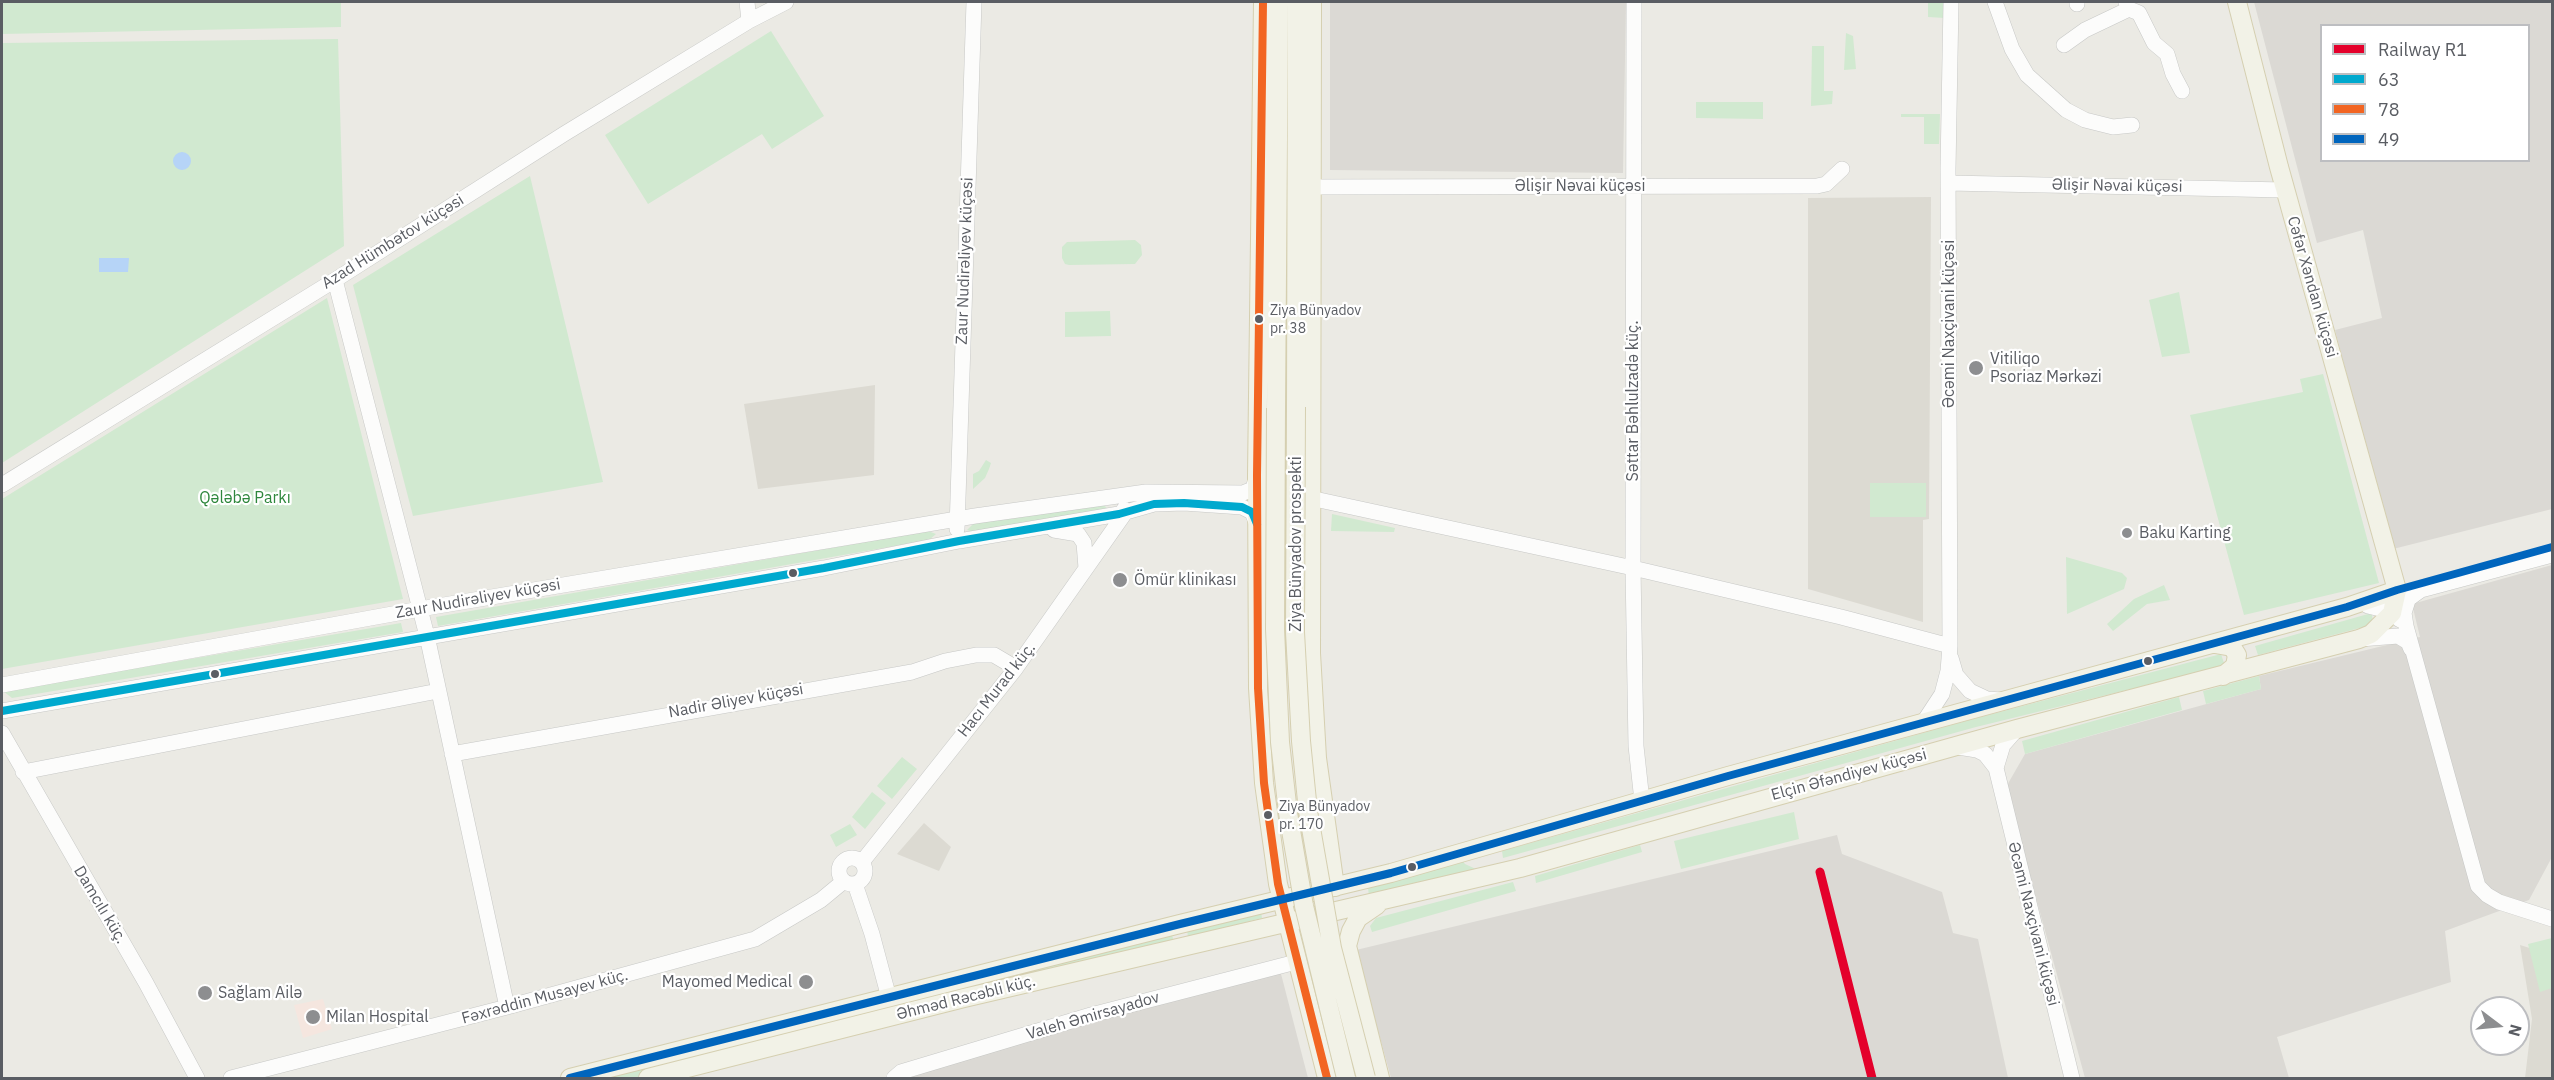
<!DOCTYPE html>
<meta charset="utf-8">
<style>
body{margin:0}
#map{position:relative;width:2554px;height:1080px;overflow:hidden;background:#ebeae4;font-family:"IBM Plex Sans",sans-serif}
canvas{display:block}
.frame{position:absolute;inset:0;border:3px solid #5a5d63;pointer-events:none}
.legend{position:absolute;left:2320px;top:24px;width:210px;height:138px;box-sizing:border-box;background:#fff;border:2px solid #bdbec1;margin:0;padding:8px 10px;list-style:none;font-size:18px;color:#5a5d63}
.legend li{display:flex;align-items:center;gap:12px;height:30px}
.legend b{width:30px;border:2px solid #bdbec1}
.north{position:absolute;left:2470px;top:996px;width:60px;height:60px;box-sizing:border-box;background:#fff;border:2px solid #bdbec1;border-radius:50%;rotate:106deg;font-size:16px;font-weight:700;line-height:24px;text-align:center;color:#5a5d63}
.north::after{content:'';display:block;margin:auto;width:21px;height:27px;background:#8d8e90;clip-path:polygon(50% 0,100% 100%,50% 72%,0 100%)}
</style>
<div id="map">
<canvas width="2554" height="1080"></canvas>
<div class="frame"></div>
<ul class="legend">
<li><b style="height:8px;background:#e4002b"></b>Railway R1</li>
<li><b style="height:8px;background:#00a9ce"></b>63</li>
<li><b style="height:8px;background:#f26522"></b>78</li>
<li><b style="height:8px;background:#0065bd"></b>49</li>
</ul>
<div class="north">N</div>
</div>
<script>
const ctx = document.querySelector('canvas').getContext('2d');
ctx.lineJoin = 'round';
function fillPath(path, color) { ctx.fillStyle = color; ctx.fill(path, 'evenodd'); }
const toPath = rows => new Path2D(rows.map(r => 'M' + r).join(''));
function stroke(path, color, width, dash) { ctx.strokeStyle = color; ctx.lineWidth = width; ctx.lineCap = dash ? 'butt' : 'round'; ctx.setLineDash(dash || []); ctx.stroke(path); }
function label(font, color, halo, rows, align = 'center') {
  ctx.font = font + ' "IBM Plex Sans",sans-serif'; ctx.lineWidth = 4.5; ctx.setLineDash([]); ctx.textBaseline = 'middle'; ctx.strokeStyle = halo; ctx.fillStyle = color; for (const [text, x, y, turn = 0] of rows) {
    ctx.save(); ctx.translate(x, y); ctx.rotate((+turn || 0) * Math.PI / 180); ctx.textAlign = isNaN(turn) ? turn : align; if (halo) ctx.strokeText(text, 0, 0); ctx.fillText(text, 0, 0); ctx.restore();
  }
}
fillPath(toPath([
 [1330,2,1626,2,1623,173,1330,170],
 [2254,2,2552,2,2552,509,2393,549,2335,330,2382,318,2363,230,2317,243],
 [2322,26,2528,26,2528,160,2322,160],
 [2552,565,2552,857,2529,900,2445,931,2451,982,2277,1037,2289,1078,2085,1078,2006,787,2025,754,2261,689,2259,676,2420,637,2412,604],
 [1837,835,1842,854,1942,892,1953,933,1978,939,2008,1078,1391,1078,1356,950],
 [1280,970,1308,1078,904,1078,1088,1020]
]), '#dbd9d4');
fillPath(toPath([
 [1931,197,1929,519,1923,520,1923,622,1808,589,1808,198],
 [875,385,874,475,758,489,744,404],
 [924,823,951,847,939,871,897,854],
 [2520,945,2552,955,2552,1078,2525,1078,2532,1019]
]), '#dcdad2');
fillPath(toPath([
 [323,999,332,1029,303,1038,294,1005]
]), '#f5e6df');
fillPath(toPath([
 [2,2,341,2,341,27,2,34],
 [1928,2,1945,2,1945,18,1928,17],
 [771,31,824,116,772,149,762,134,648,204,605,135],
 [1846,33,1853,36,1856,69,1844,70],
 [338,39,344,246,2,463,2,43],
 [1812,46,1824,46,1824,91,1833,91,1832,104,1811,106],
 [1696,102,1763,102,1763,119,1696,118],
 [1901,114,1940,114,1939,144,1924,144,1924,117,1901,117],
 [530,176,603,482,413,516,353,285],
 [1135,240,1141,245,1142,255,1135,264,1069,265,1065,264,1062,258,1062,247,1067,242],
 [2179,292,2190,353,2162,357,2149,300],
 [327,298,403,599,2,669,2,499],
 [1110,311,1111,336,1065,337,1065,312],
 [2323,374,2379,583,2244,615,2190,415,2303,392,2300,379],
 [986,460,991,463,989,469,985,478,973,489,973,474,979,471],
 [1870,483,1926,483,1926,517,1870,517],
 [1101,503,1112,512,976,533,967,530,974,523],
 [1332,514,1395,528,1394,532,1331,531],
 [928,531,936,534,929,540,438,626,436,617],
 [2066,557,2122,573,2127,578,2124,589,2067,614],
 [2164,585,2170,600,2147,604,2113,631,2107,624,2134,599],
 [2368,614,2372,615,2373,621,2371,625,2258,655,2255,646],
 [401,623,403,632,12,698,3,691],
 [2221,654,2225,666,1976,727,1503,858,1502,851,1973,719],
 [2259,676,2261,689,2206,704,2203,691],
 [2179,697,2182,710,2025,754,2022,741],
 [902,757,917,769,892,799,877,786],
 [872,792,886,803,865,829,852,817],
 [1794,812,1799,839,1681,869,1674,841],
 [850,824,857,835,836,847,830,835],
 [1640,845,1642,852,1536,883,1535,876],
 [1462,860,1465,864,1478,870,1369,896,1368,888],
 [1513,882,1516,891,1372,932,1370,926,1376,918],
 [1261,912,1262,918,1188,937,1187,930],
 [1172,935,1174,942,979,987,978,980],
 [2552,938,2552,988,2540,992,2528,944],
 [955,985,957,992,635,1078,602,1078]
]), '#d1e9d0');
fillPath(toPath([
 '173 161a9 9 0 1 1 18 0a9 9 0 1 1-18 0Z',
 [99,258,129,258,128,272,99,272]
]), '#b6d4f7');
const minor = toPath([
 [747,2,749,21],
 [1634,2,1633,568,1636,746,1642,801],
 [1995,2,2012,49,2027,75,2066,110,2085,120,2113,127,2132,125],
 [2077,2,2077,4],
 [2126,2,2129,9,2139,13,2154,43,2167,54,2173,74,2182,91],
 [2064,45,2085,30,2129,9],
 [1948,183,2285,190],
 [1310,187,1817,186,1826,184,1842,169],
 [335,280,427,636,507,1007],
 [2,485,335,280,564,134,749,21,786,2],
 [1310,498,1633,568,1841,617,1950,646],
 [957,529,974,2],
 [1054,530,1078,534,1084,543,1086,568],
 [2409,597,2404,613,2406,626,2478,886,2487,895,2499,902,2552,919],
 [2403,603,2421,590,2552,555],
 [2368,606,2389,611,2400,620],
 [2360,639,2398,636,2408,642,2411,649],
 [1951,658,1956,675,1970,691,1987,699,2001,700],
 [2,685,420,609,975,516,1146,492,1243,493,1253,489,1257,475],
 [2,711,824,568,959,541,1119,514,1154,504,1184,503,1242,507,1252,512,1257,524],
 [1923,723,1942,694,1948,671,1950,646,1948,169,1951,2],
 [2,733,146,983,197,1078],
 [1958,747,1977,750,1985,754,1996,768,2072,1078],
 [452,754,912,672,945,661,976,655,994,655,1016,668],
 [1996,768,2003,745,2017,729],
 [23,772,438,691],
 '839 871a13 13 0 1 1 26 0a13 13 0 1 1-26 0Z',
 [862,862,1016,668,1125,513,1124,509],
 [855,884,872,934,889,998],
 [231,1078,507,1007,755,939,821,900,844,881],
 [894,1078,901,1072,1091,1015,1296,962]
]);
const major = toPath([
 [1263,2,1257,475,1258,688,1264,783,1278,884,1327,1078],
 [1312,2,1311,653,1317,758,1335,887],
 [1296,407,1297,2],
 [1276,408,1279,2],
 [2215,644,2232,647,2237,655,2235,666,2223,676],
 [1377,905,1358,918,1351,931,1347,946,1380,1078],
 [570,1078,1180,924,1391,873,1728,776,2347,607,2397,590],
 [648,1078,964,998,1520,868,2017,729,2359,639,2371,634,2392,613,2397,590,2279,167,2237,2]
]);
stroke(minor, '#c7c8c6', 16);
stroke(major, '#d5cfb0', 20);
stroke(minor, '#fcfcfb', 15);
stroke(major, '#f2f2e7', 18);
const majorBridge = toPath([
 [1296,407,1295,632,1301,741,1308,811,1332,948,1366,1078],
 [1276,408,1275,629,1280,742,1288,813,1304,906,1346,1078]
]);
stroke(majorBridge, '#d5cfb0', 20, []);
stroke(majorBridge, '#f2f2e7', 18);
stroke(toPath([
 [2,711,824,568,959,541,1119,514,1154,504,1184,503,1242,507,1252,512,1257,524]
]), '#00a9ce', 8);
stroke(toPath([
 [1263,2,1257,475,1258,688,1264,783,1278,884,1327,1078]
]), '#f26522', 8);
stroke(toPath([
 [570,1078,1180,924,1391,873,1728,776,2347,607,2397,590,2552,547]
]), '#0065bd', 8);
stroke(toPath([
 [1820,872,1872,1078]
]), '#e4002b', 9);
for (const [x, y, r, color] of [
 [1259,319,5,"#5a5d63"],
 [1976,368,8,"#8d8e90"],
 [2127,533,6,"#8d8e90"],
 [793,573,5,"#5a5d63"],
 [1120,580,8,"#8d8e90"],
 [2148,661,5,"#5a5d63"],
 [215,674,5,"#5a5d63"],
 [1268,815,5,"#5a5d63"],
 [1412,867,5,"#5a5d63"],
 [806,982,8,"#8d8e90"],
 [205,993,8,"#8d8e90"],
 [313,1017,8,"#8d8e90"]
]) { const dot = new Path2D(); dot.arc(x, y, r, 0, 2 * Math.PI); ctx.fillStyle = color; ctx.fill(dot); stroke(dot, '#fff', 2); }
label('14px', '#5a5d63', '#fff', [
 ["Ziya Bünyadov",1270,311],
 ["pr. 38",1270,329],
 ["Ziya Bünyadov",1279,807],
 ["pr. 170",1279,825]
], 'left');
label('16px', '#5a5d63', '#fff', [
 ["Əlişir Nəvai küçəsi",1580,186],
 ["Əlişir Nəvai küçəsi",2117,186,1],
 ["Azad Hümbətov küçəsi",393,242,-32],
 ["Zaur Nudirəliyev küçəsi",965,261,-88],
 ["Cəfər Xəndan küçəsi",2312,287,74],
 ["Əcəmi Naxçivani küçəsi",1949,324,-90],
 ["Səttar Bəhlulzadə küç.",1633,401,-90],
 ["Ziya Bünyadov prospekti",1296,544,-90],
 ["Zaur Nudirəliyev küçəsi",478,599,-10],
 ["Hacı Murad küç.",997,690,-52],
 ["Nadir Əliyev küçəsi",736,701,-10],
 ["Elçin Əfəndiyev küçəsi",1849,775,-15],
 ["Damcılı küç.",100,905,59],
 ["Əcəmi Naxçivani küçəsi",2033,924,76],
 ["Fəxrəddin Musayev küç.",545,997,-15],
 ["Əhməd Rəcəbli küç.",966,998,-14],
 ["Valeh Əmirsayadov",1093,1016,-16]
]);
label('16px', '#5a5d63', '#fff', [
 ["Vitiliqo",1990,359],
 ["Psoriaz Mərkəzi",1990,377],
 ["Baku Karting",2139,533],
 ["Ömür klinikası",1134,580],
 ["Mayomed Medical",792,982,"right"],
 ["Sağlam Ailə",218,993],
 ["Milan Hospital",326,1017]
], 'left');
label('16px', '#2e873c', '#fff', [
 ["Qələbə Parkı",245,498]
]);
</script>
